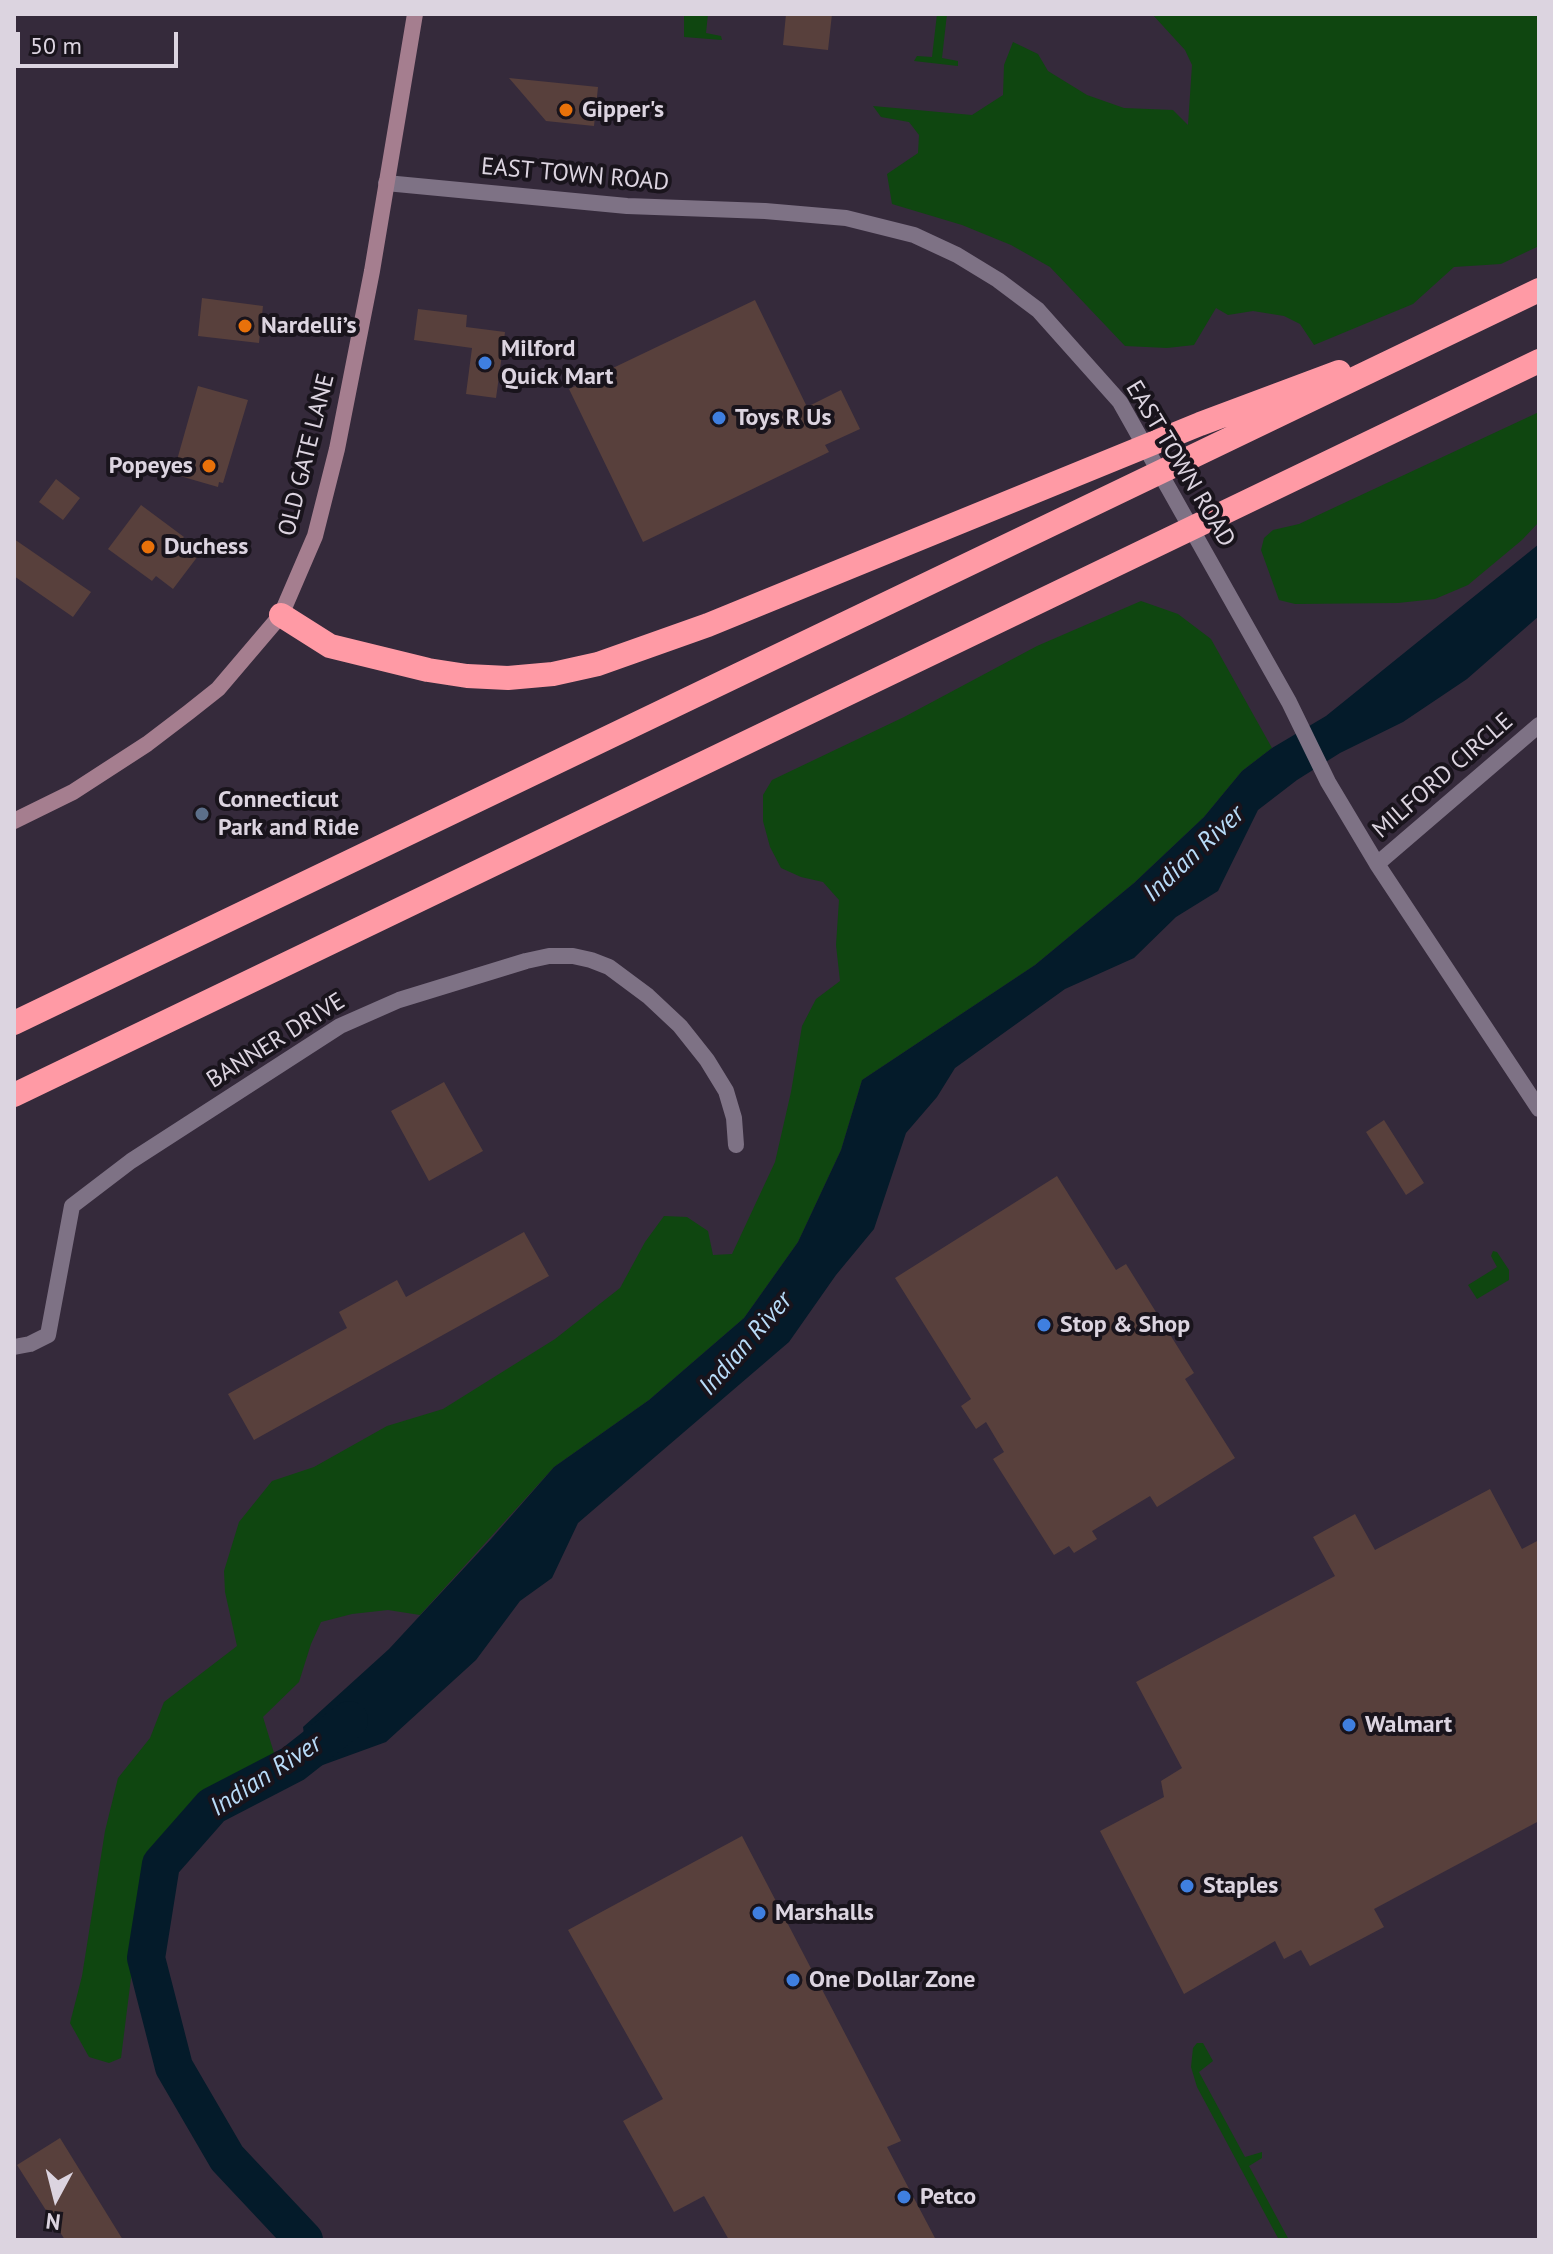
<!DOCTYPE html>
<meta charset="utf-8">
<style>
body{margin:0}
#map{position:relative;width:1553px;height:2254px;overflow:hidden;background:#352a3b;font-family:"PT Sans",sans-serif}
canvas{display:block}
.frame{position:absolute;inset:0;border:16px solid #dcd4e0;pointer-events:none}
.north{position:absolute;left:16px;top:2158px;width:80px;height:80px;-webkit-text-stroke:6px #19141c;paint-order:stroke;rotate:187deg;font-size:22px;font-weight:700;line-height:32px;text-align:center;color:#dcd4e0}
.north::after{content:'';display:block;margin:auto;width:28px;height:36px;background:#dcd4e0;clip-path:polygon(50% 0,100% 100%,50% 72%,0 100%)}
.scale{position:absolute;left:16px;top:32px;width:162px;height:36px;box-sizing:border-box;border:4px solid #dcd4e0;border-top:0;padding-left:10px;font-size:24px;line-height:28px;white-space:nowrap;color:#dcd4e0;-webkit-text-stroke:6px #19141c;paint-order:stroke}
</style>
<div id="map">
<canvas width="1553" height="2254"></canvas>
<div class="frame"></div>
<div class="north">N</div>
<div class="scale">50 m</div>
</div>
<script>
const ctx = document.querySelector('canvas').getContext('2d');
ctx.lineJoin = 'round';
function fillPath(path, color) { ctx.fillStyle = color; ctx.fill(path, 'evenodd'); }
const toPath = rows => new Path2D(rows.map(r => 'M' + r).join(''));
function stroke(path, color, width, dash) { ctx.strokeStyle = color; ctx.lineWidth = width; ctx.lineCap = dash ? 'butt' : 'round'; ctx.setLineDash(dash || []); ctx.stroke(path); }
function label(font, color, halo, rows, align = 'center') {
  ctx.font = font + ' "PT Sans",sans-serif'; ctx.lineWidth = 8; ctx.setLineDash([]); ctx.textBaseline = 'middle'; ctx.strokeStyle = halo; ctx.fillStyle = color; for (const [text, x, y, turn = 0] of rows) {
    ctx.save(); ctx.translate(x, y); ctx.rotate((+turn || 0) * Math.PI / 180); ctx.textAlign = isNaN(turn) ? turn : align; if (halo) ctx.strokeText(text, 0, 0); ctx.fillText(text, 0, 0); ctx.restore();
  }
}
fillPath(toPath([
 [684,14,708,14,706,33,721,36,722,40,684,37],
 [937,14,947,14,942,58,958,61,958,66,914,61,917,56,932,57],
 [1152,14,1539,14,1539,246,1501,264,1454,267,1413,304,1314,345,1300,324,1284,316,1253,311,1228,315,1216,308,1194,345,1167,348,1125,346,1050,267,1011,245,962,225,892,204,887,174,918,153,919,135,909,122,881,117,873,106,972,115,1003,95,1004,65,1013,42,1038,54,1048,71,1087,95,1124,108,1173,110,1188,125,1192,65,1185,50],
 [1539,412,1539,522,1522,540,1468,585,1435,599,1398,603,1295,604,1279,600,1261,550,1264,538,1273,530,1299,524],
 [1141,601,1178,614,1211,639,1272,748,1242,771,1204,817,1134,883,1035,965,862,1080,841,1150,798,1242,744,1318,649,1400,554,1467,420,1615,388,1610,352,1614,321,1622,311,1644,299,1682,263,1717,274,1753,273,1784,231,1814,210,1821,164,1847,151,1877,131,1978,121,2058,109,2063,89,2057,70,2023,82,1976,105,1831,118,1778,150,1738,164,1702,237,1646,225,1592,224,1571,239,1522,272,1481,314,1467,387,1426,443,1409,555,1339,620,1288,645,1242,664,1216,687,1217,708,1231,713,1255,732,1254,775,1162,791,1092,802,1026,816,999,840,981,836,945,839,900,823,882,801,877,781,868,770,847,763,821,763,795,772,780,904,717,1037,646],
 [1493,1251,1497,1252,1509,1270,1509,1280,1477,1299,1468,1285,1497,1267,1491,1256],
 [1197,2043,1203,2043,1213,2061,1199,2072,1245,2157,1262,2152,1262,2158,1249,2166,1289,2240,1279,2240,1197,2087,1191,2067,1193,2048]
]), '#0f4610');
fillPath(toPath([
 [1539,544,1539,616,1467,679,1403,722,1340,753,1297,780,1258,810,1218,891,1176,917,1134,958,1065,989,955,1068,937,1097,906,1133,874,1229,836,1275,789,1342,578,1523,552,1578,520,1601,476,1660,386,1742,309,1770,303,1727,389,1649,491,1539,554,1467,649,1400,744,1318,798,1242,841,1150,862,1080,1035,965,1134,883,1204,817,1242,771,1272,748,1326,716]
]), '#041b2a');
stroke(toPath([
 [304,2240,227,2158,174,2067,146,1958,161,1864,212,1806,293,1764,349,1720]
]), '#041b2a', 38);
fillPath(toPath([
 [786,14,832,14,828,50,783,45],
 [509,78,598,87,594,126,546,121],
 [202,298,263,306,259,343,198,336],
 [755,300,807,407,841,390,860,429,825,445,829,452,643,542,569,389],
 [418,309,467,315,466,327,505,332,496,398,466,394,472,348,414,340],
 [198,386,248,400,223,483,219,482,218,487,173,474],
 [56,479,80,498,63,520,39,502],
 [141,505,184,537,179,542,198,556,173,589,156,576,152,581,108,549],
 [14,539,91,592,73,617,14,576],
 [444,1082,483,1151,429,1181,391,1111],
 [1384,1120,1424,1183,1406,1195,1366,1132],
 [1057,1176,1116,1270,1126,1264,1194,1373,1185,1379,1235,1458,1157,1507,1150,1496,1092,1531,1097,1539,1074,1553,1069,1546,1054,1555,993,1459,1004,1452,986,1422,976,1429,961,1406,971,1399,895,1278],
 [524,1232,549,1276,254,1440,228,1394,347,1328,339,1312,397,1280,406,1297],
 [1490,1489,1522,1549,1539,1540,1539,1821,1374,1909,1384,1927,1310,1966,1301,1950,1284,1959,1275,1941,1184,1994,1100,1831,1164,1797,1161,1781,1182,1768,1136,1682,1335,1576,1313,1537,1355,1514,1375,1550],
 [742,1836,901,2141,887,2147,936,2240,729,2240,704,2196,674,2212,623,2121,663,2099,568,1930],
 [60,2138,123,2240,65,2240,17,2165]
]), '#58403c');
stroke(toPath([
 [386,183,627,206,765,211,846,218,914,235,957,255,998,280,1038,310,1120,402,1289,702,1328,782,1377,864,1539,1109],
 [1377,864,1539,725],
 [14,1347,30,1344,48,1335,72,1206,131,1161,340,1026,399,1000,526,961,549,956,573,956,591,960,609,967,648,996,680,1026,707,1060,726,1091,734,1118,736,1145]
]), '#7e7285', 16);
stroke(toPath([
 [14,821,73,792,147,744,189,712,218,689,281,615,315,536,337,449,372,271,415,14]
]), '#a57e8f', 16);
stroke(toPath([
 [281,615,330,646,428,670,467,676,508,678,553,674,598,664,708,625,1200,424,1339,372],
 [14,1023,1539,290],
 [14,1095,1539,361]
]), '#ff9aa5', 24);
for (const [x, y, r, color] of [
 [566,110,8,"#e8710a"],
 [245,326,8,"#e8710a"],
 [485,363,8,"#3f7fe0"],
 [719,418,8,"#3f7fe0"],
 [209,466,8,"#e8710a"],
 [148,547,8,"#e8710a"],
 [202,814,8,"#5c6f8a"],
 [1044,1325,8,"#3f7fe0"],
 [1349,1725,8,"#3f7fe0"],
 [1187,1886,8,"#3f7fe0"],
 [759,1913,8,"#3f7fe0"],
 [793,1980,8,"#3f7fe0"],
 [904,2197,8,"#3f7fe0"]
]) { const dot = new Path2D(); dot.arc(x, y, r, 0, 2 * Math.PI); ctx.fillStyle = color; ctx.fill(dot); stroke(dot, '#19141c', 3); }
label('bold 24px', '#dcd4e0', '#19141c', [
 ["Gipper's",582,110],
 ["Nardelli’s",261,326],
 ["Milford",501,349],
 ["Quick Mart",501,377],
 ["Toys R Us",735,418],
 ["Popeyes",193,466,"right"],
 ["Duchess",164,547],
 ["Connecticut",218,800],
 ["Park and Ride",218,828],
 ["Stop & Shop",1060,1325],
 ["Walmart",1365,1725],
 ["Staples",1203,1886],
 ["Marshalls",775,1913],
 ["One Dollar Zone",809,1980],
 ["Petco",920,2197]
], 'left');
label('24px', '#dcd4e0', '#19141c', [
 ["EAST TOWN ROAD",575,175,5],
 ["OLD GATE LANE",307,455,-76],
 ["EAST TOWN ROAD",1180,464,59],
 ["MILFORD CIRCLE",1443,776,-41],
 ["BANNER DRIVE",276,1041,-32]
]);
label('italic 26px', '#b8dbf8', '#19141c', [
 ["Indian River",1194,854,-43],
 ["Indian River",746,1344,-49],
 ["Indian River",266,1776,-33]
]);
</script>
